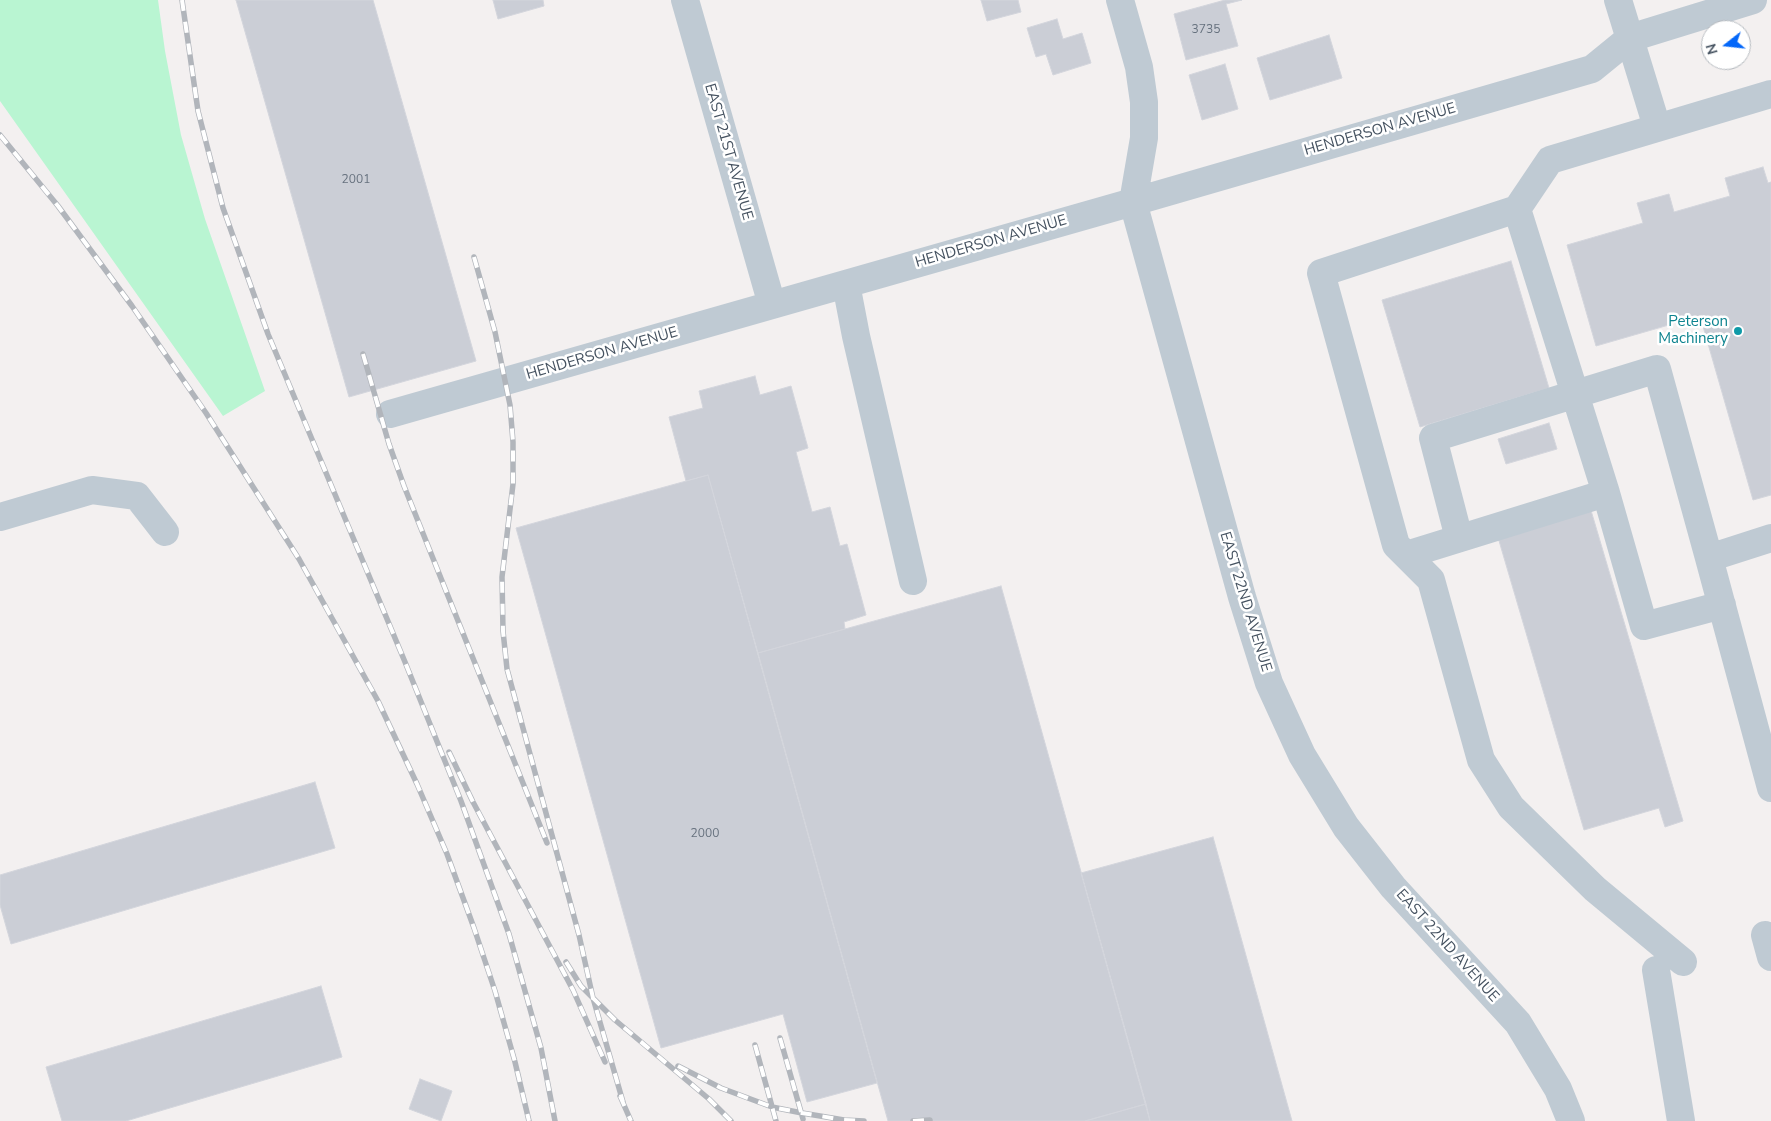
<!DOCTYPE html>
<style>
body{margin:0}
#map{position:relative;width:1771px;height:1121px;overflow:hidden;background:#f3f0f0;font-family:"Nunito Sans",sans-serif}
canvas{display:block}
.north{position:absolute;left:1701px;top:20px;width:50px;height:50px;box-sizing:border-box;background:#fff;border:1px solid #b5babf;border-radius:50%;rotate:254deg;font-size:14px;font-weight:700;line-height:20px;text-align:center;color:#455260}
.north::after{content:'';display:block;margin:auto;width:18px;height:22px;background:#0467f9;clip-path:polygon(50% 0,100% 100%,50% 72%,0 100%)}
</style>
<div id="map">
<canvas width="1771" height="1121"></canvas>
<div class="north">N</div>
</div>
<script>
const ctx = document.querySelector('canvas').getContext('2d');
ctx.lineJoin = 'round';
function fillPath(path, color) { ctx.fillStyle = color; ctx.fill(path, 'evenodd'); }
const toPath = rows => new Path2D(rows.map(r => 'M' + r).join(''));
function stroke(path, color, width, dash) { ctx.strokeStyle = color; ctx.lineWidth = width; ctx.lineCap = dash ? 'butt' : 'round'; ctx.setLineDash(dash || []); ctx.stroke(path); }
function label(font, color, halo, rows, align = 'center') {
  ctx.font = font + ' "Nunito Sans",sans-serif'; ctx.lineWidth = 5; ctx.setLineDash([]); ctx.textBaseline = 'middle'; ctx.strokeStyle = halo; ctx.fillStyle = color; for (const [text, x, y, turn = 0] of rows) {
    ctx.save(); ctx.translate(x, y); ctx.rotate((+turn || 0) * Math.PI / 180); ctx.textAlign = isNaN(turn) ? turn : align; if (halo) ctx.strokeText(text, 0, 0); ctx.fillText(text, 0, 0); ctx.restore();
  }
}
fillPath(toPath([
 [0,0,158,0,165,51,181,135,205,219,265,391,223,416,0,101]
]), '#b9f5d2');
const building = toPath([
 [236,0,373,0,476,361,349,397,236,0],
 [493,0,543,0,544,6,498,19,493,0],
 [981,0,1018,0,1021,12,987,21,981,0],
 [1225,0,1242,0,1226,4,1238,46,1186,60,1174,14,1225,0],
 [1057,19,1063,39,1082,33,1091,63,1053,75,1046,54,1036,57,1027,28,1057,19],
 [1329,35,1342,78,1270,100,1257,58,1329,35],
 [1225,64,1238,109,1202,120,1189,75,1225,64],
 [1763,167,1768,183,1771,182,1771,495,1753,500,1700,316,1596,346,1567,245,1643,223,1637,203,1669,194,1674,212,1730,196,1725,178,1763,167],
 [1511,261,1549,388,1420,427,1382,300,1511,261],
 [755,376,760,395,791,386,808,448,796,452,812,512,830,507,840,546,847,544,866,615,844,622,845,629,758,653,708,475,686,481,669,417,703,408,699,391,755,376],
 [1549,423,1557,449,1506,464,1498,439,1549,423],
 [708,475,877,1083,807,1102,783,1014,661,1048,516,528,708,475],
 [1590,507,1683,821,1665,827,1659,808,1584,830,1497,534,1590,507],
 [1001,586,1146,1104,1085,1121,888,1121,758,653,1001,586],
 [315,782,335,848,11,944,0,905,0,875,315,782],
 [1213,837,1292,1121,1150,1121,1081,873,1213,837],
 [321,986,342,1057,126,1121,62,1121,46,1067,321,986],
 [420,1079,452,1091,441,1121,409,1109,420,1079],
 [1146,1104,1150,1121,1085,1121,1146,1104]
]);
fillPath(building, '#cbced6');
stroke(building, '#d3d5dc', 1);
stroke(toPath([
 [685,0,772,305],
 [1120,0,1139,67,1144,102,1144,138,1133,202,1242,597,1269,683,1302,755,1346,827,1393,887,1518,1023,1558,1089,1571,1121],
 [1618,0,1657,127],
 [846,284,856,336,913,581],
 [390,414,1133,202,1592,69,1630,38,1753,0],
 [1606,493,1644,626,1722,605],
 [0,517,92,490,137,496,165,532],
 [1459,538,1433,438,1657,369,1709,558],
 [1771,538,1709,558,1771,788],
 [1406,555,1606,493,1517,209],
 [1765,935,1771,957],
 [1683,962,1595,889,1511,807,1481,760,1431,580,1396,545,1321,273,1517,209,1550,160,1771,94],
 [1656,970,1681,1121]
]), '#bfcad3', 28);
const rail = toPath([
 [182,0,198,111,223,208,268,334,405,662,461,801,509,934,541,1048,555,1121],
 [0,135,58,206,132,306,206,413,299,559,378,701,417,784,447,854,474,928,495,991,515,1062,529,1121],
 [474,257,495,332,510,405,513,442,513,484,502,577,503,631,507,669,579,935,593,998,623,1102],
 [363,354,389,444,404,486,547,843],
 [449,752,473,802,573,990,605,1062],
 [566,962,581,986,615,1020,709,1099,731,1121],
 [780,1038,803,1119],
 [755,1045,776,1121],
 [678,1066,721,1088,772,1107,802,1113,844,1120,864,1121],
 [620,1096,631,1121],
 [913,1121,930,1120]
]);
stroke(rail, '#b1b5bb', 5.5);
stroke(rail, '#fff', 4, [11]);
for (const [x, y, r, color] of [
 [1738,331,5,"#0f9aa8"]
]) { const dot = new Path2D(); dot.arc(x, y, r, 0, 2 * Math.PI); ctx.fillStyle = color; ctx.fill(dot); stroke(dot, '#fff', 2); }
label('12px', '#66717e', null, [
 ["3735",1206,30],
 ["2001",356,180],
 ["2000",705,834]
]);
label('15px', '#455260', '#fff', [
 ["HENDERSON AVENUE",1380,130,-16],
 ["EAST 21ST AVENUE",728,152,74],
 ["HENDERSON AVENUE",991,242,-16],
 ["HENDERSON AVENUE",602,354,-16],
 ["EAST 22ND AVENUE",1245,602,73],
 ["EAST 22ND AVENUE",1447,946,48]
]);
label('15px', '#0d838f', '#fff', [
 ["Peterson",1728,322],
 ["Machinery",1728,339]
], 'right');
</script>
